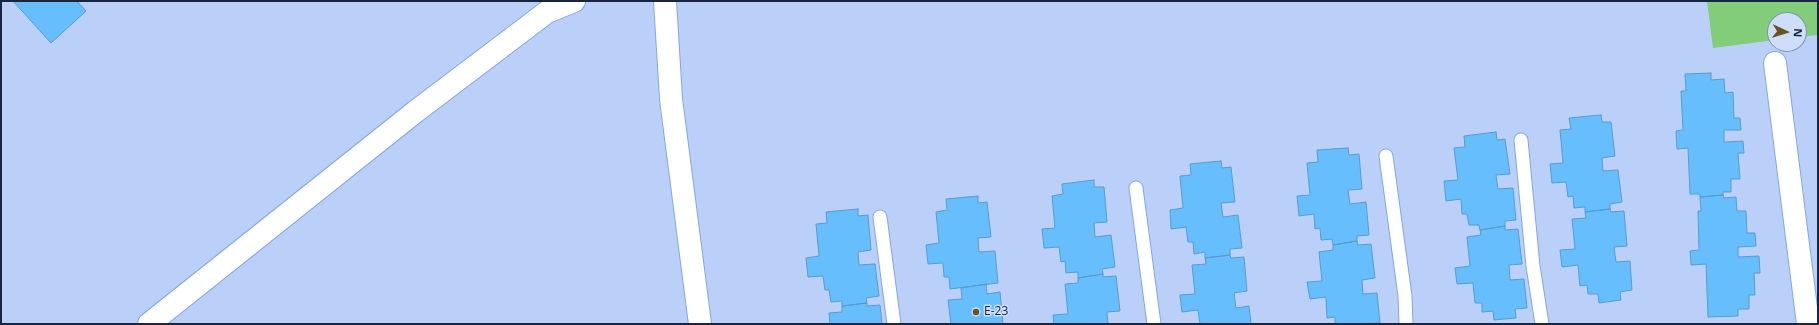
<!DOCTYPE html>
<style>
body{margin:0}
#map{position:relative;width:1819px;height:325px;overflow:hidden;background:#bad0f9;font-family:"Open Sans",sans-serif}
canvas{display:block}
.frame{position:absolute;inset:0;border:2px solid #17253e;pointer-events:none}
.north{position:absolute;left:1767px;top:12px;width:40px;height:40px;box-sizing:border-box;background:#ceddf8;border:1px solid #8593ae;border-radius:50%;rotate:94deg;font-size:11px;font-weight:700;line-height:16px;text-align:center;color:#17253e}
.north::after{content:'';display:block;margin:auto;width:14px;height:18px;background:#6a5223;clip-path:polygon(50% 0,100% 100%,50% 72%,0 100%)}
</style>
<div id="map">
<canvas width="1819" height="325"></canvas>
<div class="frame"></div>
<div class="north">N</div>
</div>
<script>
const ctx = document.querySelector('canvas').getContext('2d');
ctx.lineJoin = 'round';
function fillPath(path, color) { ctx.fillStyle = color; ctx.fill(path, 'evenodd'); }
const toPath = rows => new Path2D(rows.map(r => 'M' + r).join(''));
function stroke(path, color, width, dash) { ctx.strokeStyle = color; ctx.lineWidth = width; ctx.lineCap = dash ? 'butt' : 'round'; ctx.setLineDash(dash || []); ctx.stroke(path); }
function label(font, color, halo, rows, align = 'center') {
  ctx.font = font + ' "Open Sans",sans-serif'; ctx.lineWidth = 3; ctx.setLineDash([]); ctx.textBaseline = 'middle'; ctx.strokeStyle = halo; ctx.fillStyle = color; for (const [text, x, y, turn = 0] of rows) {
    ctx.save(); ctx.translate(x, y); ctx.rotate((+turn || 0) * Math.PI / 180); ctx.textAlign = isNaN(turn) ? turn : align; if (halo) ctx.strokeText(text, 0, 0); ctx.fillText(text, 0, 0); ctx.restore();
  }
}
fillPath(toPath([
 [1707,1,1818,1,1818,35,1799,37,1799,20,1775,20,1775,40,1713,48]
]), '#81cd79');
const building = toPath([
 [13,1,77,1,86,11,51,43,13,1],
 [1711,73,1711,80,1724,79,1725,93,1733,92,1734,118,1740,118,1741,130,1724,130,1724,142,1743,141,1744,153,1738,153,1740,179,1731,179,1731,192,1723,192,1723,195,1700,197,1700,194,1690,194,1688,148,1677,149,1676,131,1683,130,1681,91,1686,91,1685,74,1711,73],
 [1601,115,1602,122,1611,122,1615,156,1602,158,1603,171,1618,170,1622,202,1610,204,1610,209,1585,212,1585,207,1574,208,1573,196,1568,197,1566,182,1552,183,1550,164,1563,163,1560,130,1571,129,1569,118,1601,115],
 [1496,132,1497,140,1505,139,1510,174,1496,175,1498,189,1513,188,1516,220,1505,221,1505,226,1480,230,1479,225,1469,225,1467,214,1462,214,1461,199,1446,201,1444,181,1458,180,1454,148,1465,147,1464,136,1496,132],
 [1348,148,1349,155,1359,154,1362,189,1348,190,1350,204,1366,202,1369,235,1357,236,1357,241,1333,245,1332,239,1321,240,1320,228,1315,229,1314,214,1299,216,1297,196,1310,195,1307,163,1318,162,1317,150,1348,148],
 [1221,161,1222,168,1231,167,1235,202,1221,203,1223,217,1238,215,1242,248,1230,249,1230,255,1205,258,1205,252,1194,254,1193,242,1188,242,1186,227,1171,229,1170,210,1183,208,1180,176,1191,175,1190,164,1221,161],
 [1094,180,1094,187,1104,187,1107,222,1094,223,1095,237,1111,235,1115,267,1102,269,1103,274,1078,278,1078,272,1066,273,1065,261,1061,262,1059,247,1044,248,1042,229,1055,228,1052,196,1063,194,1062,184,1094,180],
 [1723,195,1724,198,1736,197,1737,211,1746,211,1747,233,1755,233,1756,246,1738,247,1738,257,1759,256,1760,273,1754,273,1755,295,1749,295,1749,309,1738,309,1738,316,1708,317,1706,264,1691,265,1690,251,1699,250,1698,211,1701,211,1700,197,1723,195],
 [978,196,978,203,987,202,991,237,978,238,979,252,995,251,998,283,950,289,949,277,944,277,943,263,928,264,926,245,939,243,936,212,947,210,946,199,978,196],
 [858,209,858,216,868,215,871,250,858,252,859,265,875,264,879,296,866,298,867,303,842,306,842,301,831,302,829,290,825,290,823,276,808,277,806,258,819,256,816,224,827,223,826,212,858,209],
 [1610,209,1611,212,1624,211,1627,246,1614,247,1616,262,1630,261,1632,290,1620,292,1621,300,1599,303,1598,294,1588,294,1587,285,1580,286,1578,265,1562,267,1560,250,1575,249,1572,219,1586,218,1585,212,1610,209],
 [1505,226,1505,230,1518,229,1522,264,1509,265,1510,280,1524,279,1527,308,1515,309,1516,318,1494,320,1493,311,1482,312,1482,303,1475,303,1473,283,1457,284,1455,268,1470,266,1467,237,1481,235,1480,230,1505,226],
 [1357,241,1358,245,1371,244,1375,278,1362,280,1363,294,1377,293,1380,323,1335,324,1335,317,1327,318,1326,297,1310,299,1307,282,1322,281,1319,252,1333,250,1333,245,1357,241],
 [1230,255,1231,258,1244,257,1247,291,1234,293,1236,308,1249,306,1251,324,1200,324,1198,310,1182,312,1180,295,1195,294,1192,265,1206,264,1205,258,1230,255],
 [1103,274,1103,277,1116,276,1120,311,1107,312,1108,324,1054,324,1053,315,1068,314,1065,284,1078,283,1078,278,1103,274],
 [986,284,987,294,1000,292,1003,324,951,324,948,300,962,299,961,288,986,284],
 [867,303,867,306,880,305,882,324,830,324,829,313,842,312,842,306,867,303]
]);
fillPath(building, '#67befd');
stroke(building, '#579cce', 1);
const lane = toPath([
 [1521,140,1533,266,1542,324],
 [1386,156,1405,296,1406,324],
 [1136,188,1154,324],
 [880,217,894,324]
]);
const street = toPath([
 [1775,63,1808,324],
 [149,324,415,112,547,12,574,1]
]);
const secondary = toPath([
 [665,1,671,99,700,324]
]);
stroke(lane, '#83a6e7', 15);
stroke(street, '#83a6e7', 24);
stroke(secondary, '#83a6e7', 24);
stroke(lane, '#fff', 13);
stroke(street, '#fff', 22);
stroke(secondary, '#fff', 22);
for (const [x, y, r, color] of [
 [976,312,4,"#6a5223"]
]) { const dot = new Path2D(); dot.arc(x, y, r, 0, 2 * Math.PI); ctx.fillStyle = color; ctx.fill(dot); stroke(dot, '#ceddf8', 1.5); }
label('12px', '#17253e', '#ceddf8', [
 ["E-23",984,312]
], 'left');
</script>
